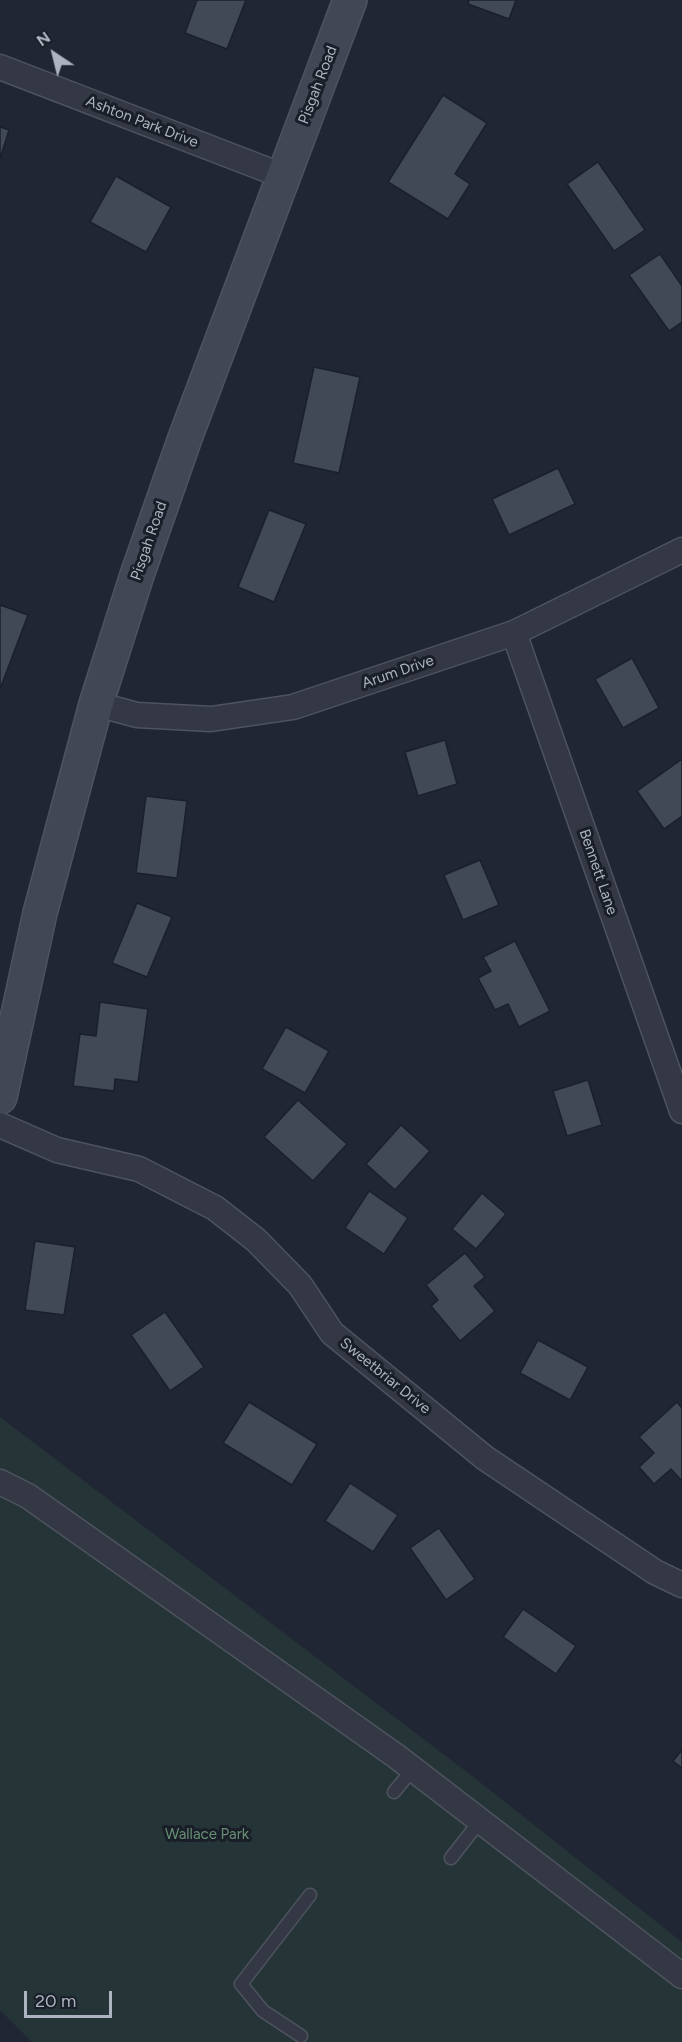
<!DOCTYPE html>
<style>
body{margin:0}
#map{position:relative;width:682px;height:2042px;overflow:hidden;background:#202633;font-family:Figtree,sans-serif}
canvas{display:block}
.north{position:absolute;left:24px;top:24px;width:60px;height:60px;-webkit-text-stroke:4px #191e28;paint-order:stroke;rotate:325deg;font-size:16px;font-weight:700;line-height:24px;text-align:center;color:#adb3c1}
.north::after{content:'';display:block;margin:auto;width:21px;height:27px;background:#adb3c1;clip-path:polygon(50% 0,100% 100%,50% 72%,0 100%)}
.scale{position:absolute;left:24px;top:1991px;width:88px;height:27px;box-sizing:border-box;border:3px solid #adb3c1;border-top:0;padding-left:8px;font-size:18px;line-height:21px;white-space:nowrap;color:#adb3c1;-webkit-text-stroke:4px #191e28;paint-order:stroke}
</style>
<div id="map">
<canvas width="682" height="2042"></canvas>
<div class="north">N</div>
<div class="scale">20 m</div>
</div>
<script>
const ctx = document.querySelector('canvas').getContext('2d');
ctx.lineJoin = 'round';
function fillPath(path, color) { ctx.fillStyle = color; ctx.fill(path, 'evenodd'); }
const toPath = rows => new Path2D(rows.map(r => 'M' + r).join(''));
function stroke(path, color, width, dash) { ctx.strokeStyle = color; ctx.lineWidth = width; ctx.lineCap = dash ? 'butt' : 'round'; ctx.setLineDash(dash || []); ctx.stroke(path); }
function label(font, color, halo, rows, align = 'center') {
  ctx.font = font + ' Figtree,sans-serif'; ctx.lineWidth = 6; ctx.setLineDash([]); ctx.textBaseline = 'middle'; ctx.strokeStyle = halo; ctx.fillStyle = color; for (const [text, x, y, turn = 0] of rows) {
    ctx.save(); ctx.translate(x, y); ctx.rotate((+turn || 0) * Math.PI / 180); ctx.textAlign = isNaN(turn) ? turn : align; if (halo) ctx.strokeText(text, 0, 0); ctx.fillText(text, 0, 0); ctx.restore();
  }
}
fillPath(toPath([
 [0,1417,476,1779,682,1942,682,2042,32,2042,0,2010]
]), '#253437');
const building = toPath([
 [197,0,246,0,227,49,185,33,197,0],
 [469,0,516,0,509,19,468,4,469,0],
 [443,95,487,123,455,174,470,184,448,219,388,182,443,95],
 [0,127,9,130,0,159,0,127],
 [598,162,645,230,614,251,567,184,598,162],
 [116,176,171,207,146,252,90,222,116,176],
 [660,254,682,286,682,322,669,331,629,275,660,254],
 [314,367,360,377,339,473,293,463,314,367],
 [558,468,575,504,509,535,492,499,558,468],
 [269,510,306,524,274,602,238,587,269,510],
 [0,605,28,615,0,689,0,605],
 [632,658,659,708,623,728,595,679,632,658],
 [445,740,457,784,418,796,405,752,445,740],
 [682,759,682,816,664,829,637,791,682,759],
 [146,796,187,801,177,878,136,873,146,796],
 [480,860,499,905,463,920,444,875,480,860],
 [137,903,172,917,147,977,112,963,137,903],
 [515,941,550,1011,519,1027,508,1004,495,1010,478,978,491,971,483,957,515,941],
 [100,1002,148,1009,138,1082,115,1079,114,1091,73,1086,80,1034,96,1036,100,1002],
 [286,1027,329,1051,305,1093,262,1069,286,1027],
 [588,1080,602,1125,567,1136,553,1091,588,1080],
 [298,1100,347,1144,313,1181,264,1137,298,1100],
 [401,1125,430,1151,395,1190,366,1164,401,1125],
 [369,1191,408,1218,384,1254,345,1228,369,1191],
 [482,1193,506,1214,476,1249,452,1229,482,1193],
 [35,1241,75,1247,64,1315,25,1310,35,1241],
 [465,1253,485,1277,474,1286,495,1311,460,1341,431,1306,438,1300,426,1285,465,1253],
 [165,1312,204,1367,170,1391,131,1335,165,1312],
 [538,1340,588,1367,570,1400,520,1373,538,1340],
 [249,1402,317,1444,292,1485,223,1443,249,1402],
 [677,1402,682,1408,682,1481,671,1469,654,1484,639,1467,654,1453,639,1437,677,1402],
 [350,1483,398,1515,373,1552,325,1521,350,1483],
 [439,1528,475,1579,446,1600,410,1548,439,1528],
 [523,1609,576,1646,556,1674,503,1637,523,1609],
 [682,1750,682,1768,673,1761,682,1750]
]);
fillPath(building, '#414957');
stroke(building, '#1b202a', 1.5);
const lane = toPath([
 [394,1792,413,1769],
 [451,1858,480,1821],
 [301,2036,263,2011,241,1984,310,1895]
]);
const street = toPath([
 [0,67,283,176],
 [514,633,682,1111],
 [96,704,137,715,211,719,293,707,514,633,682,550],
 [0,1125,57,1150,139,1169,215,1208,256,1240,300,1285,332,1333,485,1458,655,1572,682,1585],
 [0,1482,28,1496,396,1756,682,1976]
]);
const secondary = toPath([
 [0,1097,40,913,96,704,137,575,185,438,350,0]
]);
stroke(lane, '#4e535f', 15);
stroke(street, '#4e535f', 27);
stroke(secondary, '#4e535f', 36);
stroke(lane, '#333844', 12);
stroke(street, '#333844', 24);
stroke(secondary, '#424756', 33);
label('15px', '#adb3c1', '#191e28', [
 ["Pisgah Road",318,85,-69],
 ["Ashton Park Drive",142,122,21],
 ["Pisgah Road",149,541,-71],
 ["Arum Drive",398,672,-19],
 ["Bennett Lane",598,872,71],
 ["Sweetbriar Drive",385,1376,39]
]);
label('15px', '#678f74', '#191e28', [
 ["Wallace Park",207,1835]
]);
</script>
